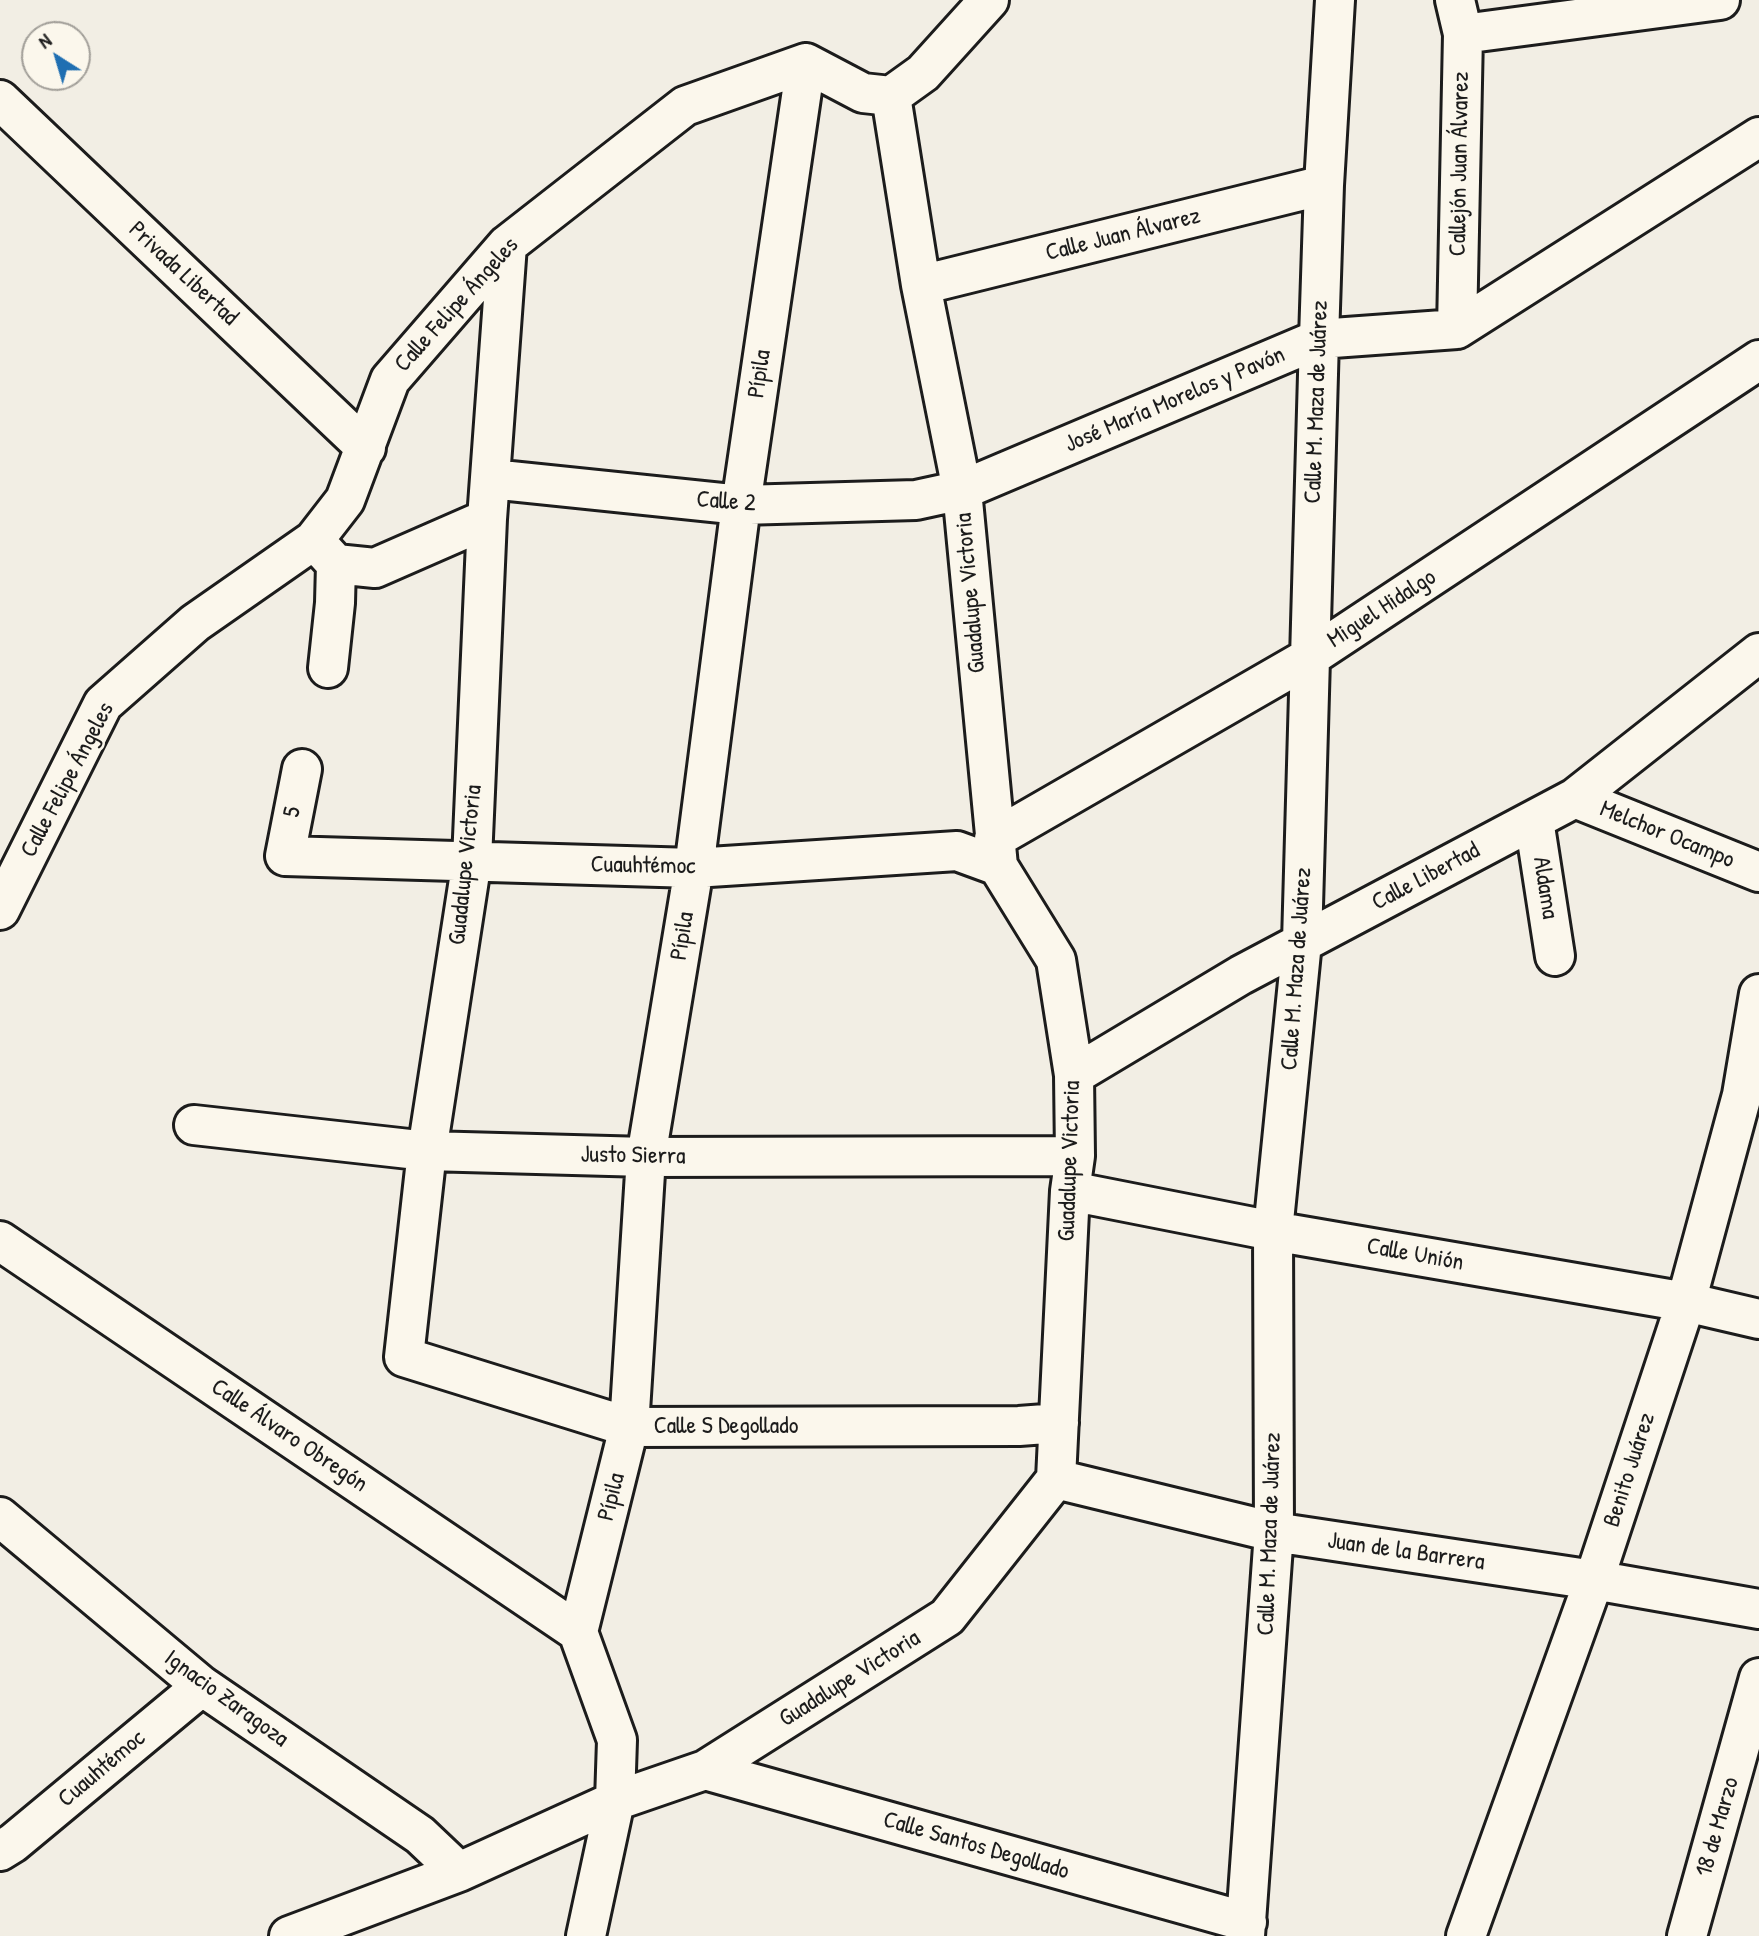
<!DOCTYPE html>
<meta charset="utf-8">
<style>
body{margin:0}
#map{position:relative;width:1759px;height:1936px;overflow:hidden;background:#f2eee4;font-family:"Patrick Hand",sans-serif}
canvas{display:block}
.north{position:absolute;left:21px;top:21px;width:70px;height:70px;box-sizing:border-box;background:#fbf7ec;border:2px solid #a29f99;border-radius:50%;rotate:323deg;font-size:19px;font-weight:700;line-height:28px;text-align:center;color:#1c1c1c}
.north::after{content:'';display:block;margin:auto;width:24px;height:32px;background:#1f6fb2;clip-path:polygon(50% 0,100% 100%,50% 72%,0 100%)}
</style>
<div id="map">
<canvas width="1759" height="1936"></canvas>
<div class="north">N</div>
</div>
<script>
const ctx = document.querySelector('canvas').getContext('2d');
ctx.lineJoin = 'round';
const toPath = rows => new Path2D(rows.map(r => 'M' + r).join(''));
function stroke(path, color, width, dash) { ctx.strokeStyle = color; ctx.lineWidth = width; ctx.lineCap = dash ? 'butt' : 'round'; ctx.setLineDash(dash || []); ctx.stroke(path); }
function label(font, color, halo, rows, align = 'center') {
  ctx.font = font + ' "Patrick Hand",sans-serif'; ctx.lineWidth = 5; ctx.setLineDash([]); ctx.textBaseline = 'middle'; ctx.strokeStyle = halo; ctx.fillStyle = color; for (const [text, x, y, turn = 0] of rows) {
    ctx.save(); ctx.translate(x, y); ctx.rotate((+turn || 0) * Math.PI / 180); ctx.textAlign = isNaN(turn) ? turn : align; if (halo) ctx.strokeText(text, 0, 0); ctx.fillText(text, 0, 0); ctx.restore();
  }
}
const minor = toPath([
 [1455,0,1463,34,1457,329],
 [1463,34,1720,0],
 [0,100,366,448],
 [507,245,487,519,472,860,427,1151,404,1357,629,1427,1019,1426,1059,1423],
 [921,285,1324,185],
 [491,479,741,505,916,500,962,490,1319,339,1457,329,1759,137],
 [314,540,336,564,375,568,487,519],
 [328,668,335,603,336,564],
 [302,769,285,856,694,868,957,851,998,866],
 [1575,798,1759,872],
 [1534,820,1555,956],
 [994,839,1310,657,1759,360],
 [0,910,103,704,195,623,314,540,345,500,390,380,507,245,685,106,806,63,863,93,891,96],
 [1074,1075,1241,975,1575,798,1759,653],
 [194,1125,427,1151,646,1157,1075,1156],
 [1070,1191,1273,1231,1686,1302,1759,1319],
 [0,1241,578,1632],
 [1056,1479,1274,1532,1594,1580,1759,1609],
 [0,1517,202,1686,420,1835,459,1872],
 [705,1770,1247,1922],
 [0,1851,13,1843,202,1686],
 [289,1936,459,1872,615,1801,705,1770,947,1617,1056,1479,1070,1191,1075,1156,1074,1075,1056,960,998,866,962,490,921,285,891,96,923,73,989,0],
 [586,1936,615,1801,617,1740,578,1632,629,1427,646,1157,694,868,741,505,806,63],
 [1245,1936,1274,1532,1273,1231,1302,942,1319,339,1324,185,1335,0],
 [1466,1936,1594,1580,1686,1302,1742,1095,1759,994],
 [1687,1936,1759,1678]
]);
stroke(minor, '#1c1c1c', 44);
stroke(minor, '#fbf7ec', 38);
label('24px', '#1c1c1c', '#fbf7ec', [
 ["Callejón Juan Álvarez",1460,164,-89],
 ["Calle Juan Álvarez",1123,235,-14],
 ["Privada Libertad",183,274,43],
 ["Calle Felipe Ángeles",457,305,-48],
 ["Pípila",760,374,-82],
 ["José María Morelos y Pavón",1175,400,-23],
 ["Calle M. Maza de Juárez",1317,402,-88],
 ["Calle 2",726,502,4],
 ["Guadalupe Victoria",971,593,-95],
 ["Miguel Hidalgo",1382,609,-33],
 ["Calle Felipe Ángeles",68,780,-62],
 ["5",293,812,-79],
 ["Melchor Ocampo",1667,835,22],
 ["Guadalupe Victoria",466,865,-84],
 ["Cuauhtémoc",643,866,1],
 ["Calle Libertad",1426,877,-28],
 ["Aldama",1545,888,81],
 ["Pípila",683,936,-81],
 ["Calle M. Maza de Juárez",1297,969,-86],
 ["Justo Sierra",633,1156,1],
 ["Guadalupe Victoria",1070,1161,-88],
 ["Calle Unión",1415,1255,10],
 ["Calle S Degollado",726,1427],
 ["Calle Álvaro Obregón",289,1436,34],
 ["Benito Juárez",1630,1470,-72],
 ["Pípila",612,1497,-76],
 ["Calle M. Maza de Juárez",1270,1534,-88],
 ["Juan de la Barrera",1406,1552,8],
 ["Guadalupe Victoria",850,1679,-32],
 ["Ignacio Zaragoza",226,1699,36],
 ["Cuauhtémoc",102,1769,-40],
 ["18 de Marzo",1718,1827,-74],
 ["Calle Santos Degollado",976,1846,16]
]);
</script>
